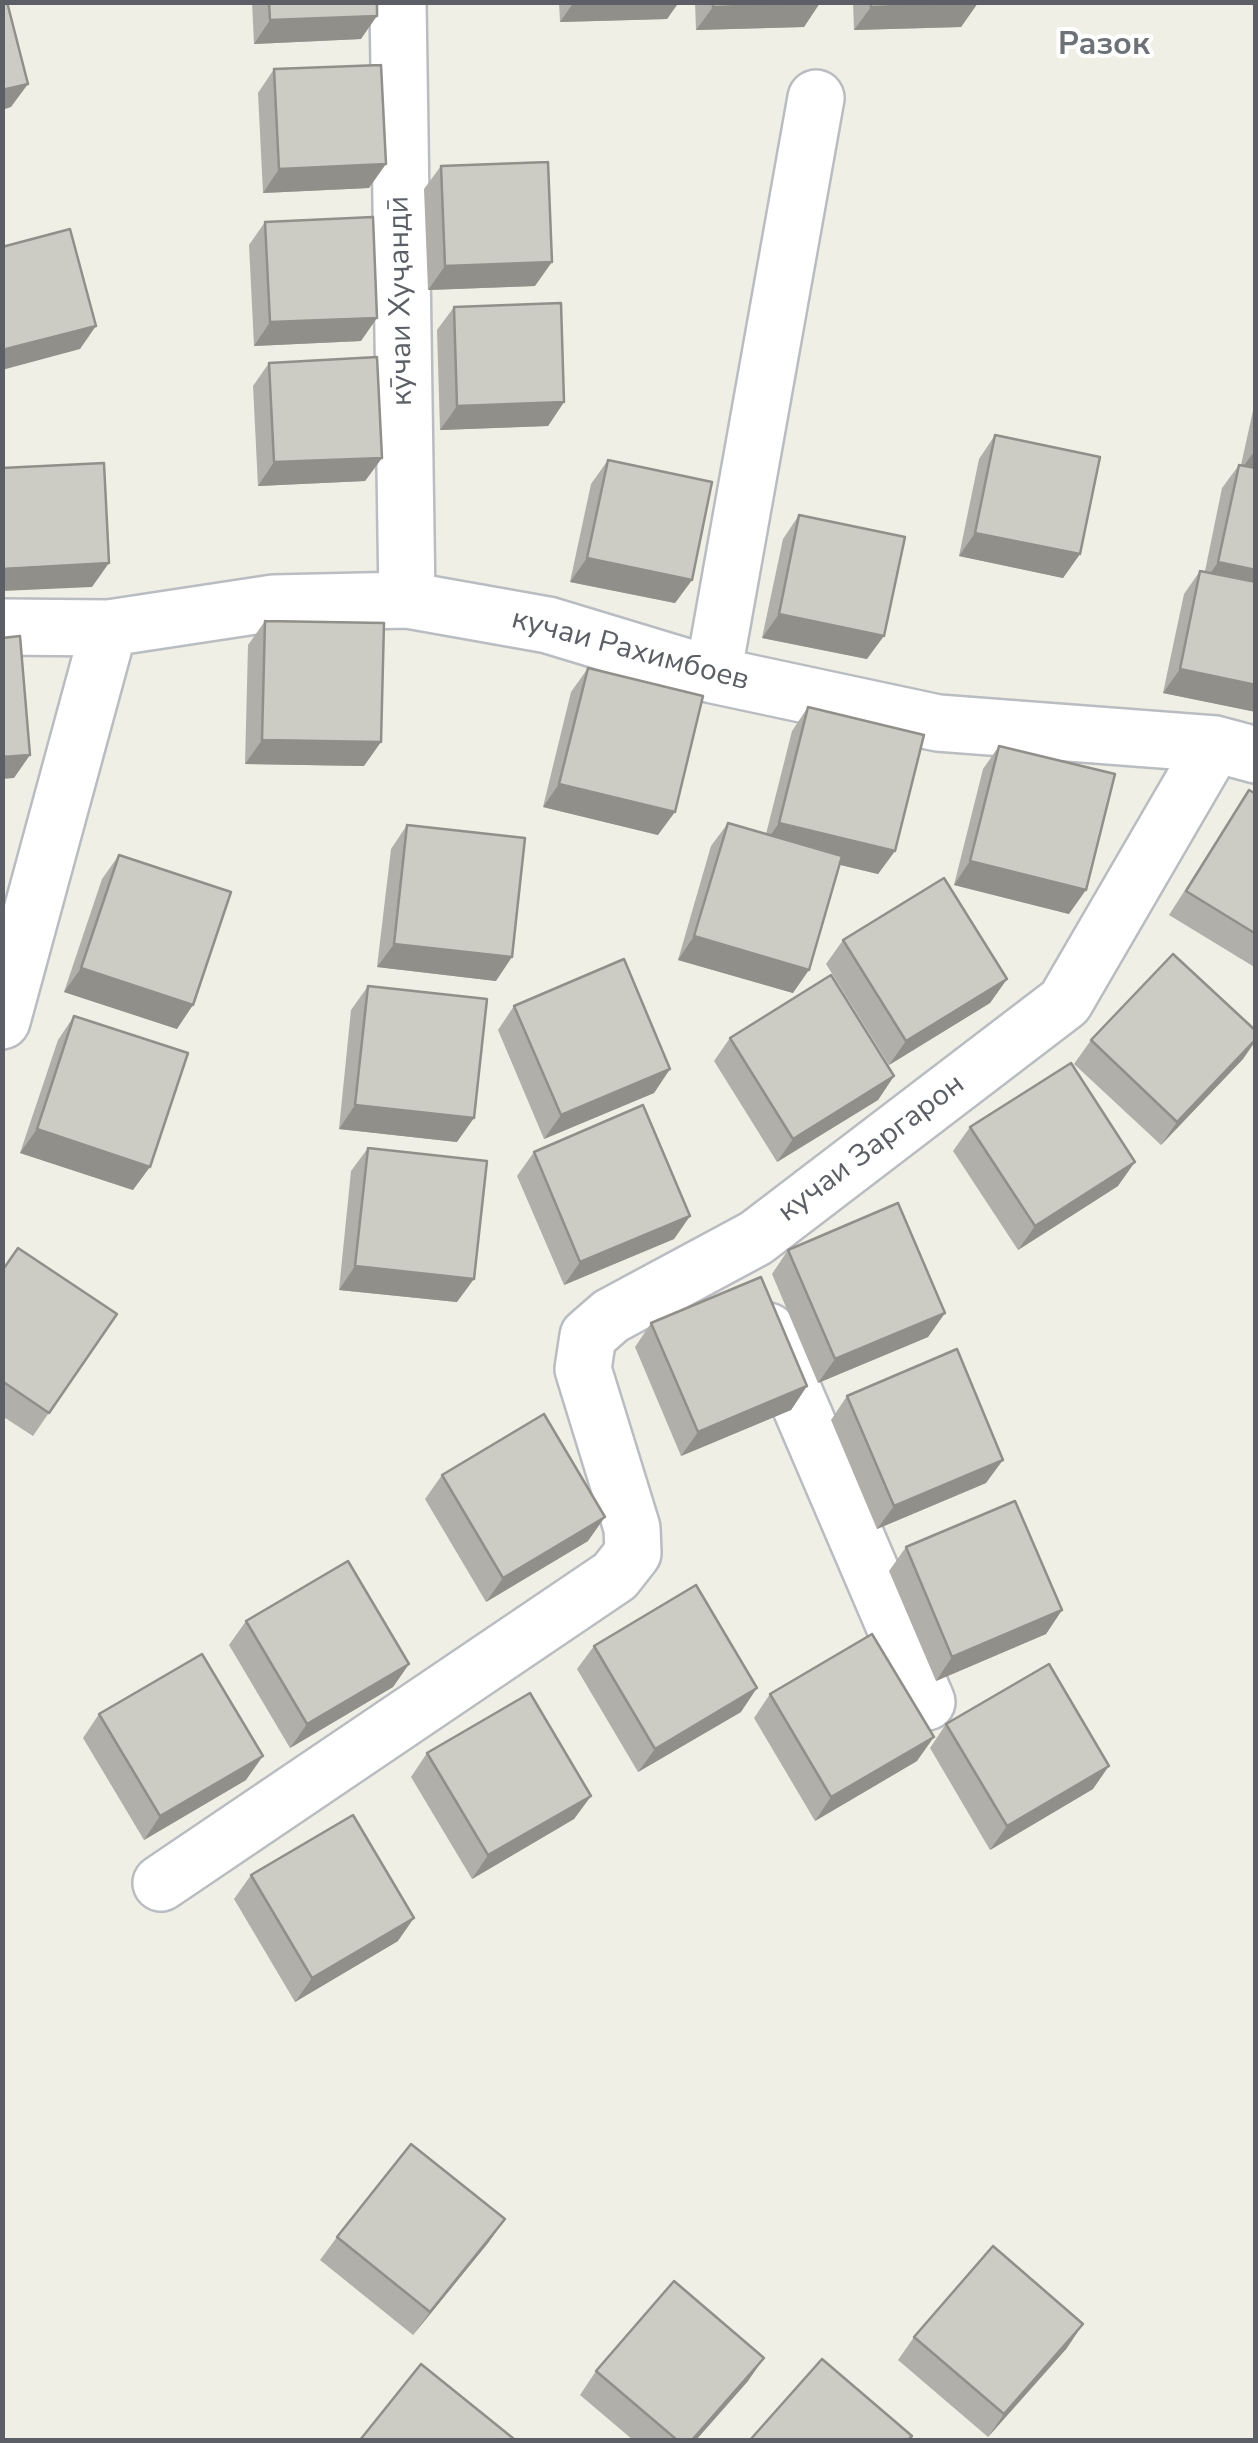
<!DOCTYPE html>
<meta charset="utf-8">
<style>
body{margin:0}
#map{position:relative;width:1258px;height:2443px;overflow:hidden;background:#f0efe5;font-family:"Nunito Sans",sans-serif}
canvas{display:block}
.frame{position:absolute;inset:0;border:5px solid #5c6066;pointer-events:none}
</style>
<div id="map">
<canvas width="1258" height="2443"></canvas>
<div class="frame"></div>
</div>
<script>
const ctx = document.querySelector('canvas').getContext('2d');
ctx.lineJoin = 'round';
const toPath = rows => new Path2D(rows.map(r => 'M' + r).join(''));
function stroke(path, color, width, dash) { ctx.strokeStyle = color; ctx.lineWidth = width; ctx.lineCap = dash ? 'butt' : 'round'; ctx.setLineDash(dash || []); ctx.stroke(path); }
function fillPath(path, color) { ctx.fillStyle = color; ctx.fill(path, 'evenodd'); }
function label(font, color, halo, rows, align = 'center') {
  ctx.font = font + ' "Nunito Sans",sans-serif'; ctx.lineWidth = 8; ctx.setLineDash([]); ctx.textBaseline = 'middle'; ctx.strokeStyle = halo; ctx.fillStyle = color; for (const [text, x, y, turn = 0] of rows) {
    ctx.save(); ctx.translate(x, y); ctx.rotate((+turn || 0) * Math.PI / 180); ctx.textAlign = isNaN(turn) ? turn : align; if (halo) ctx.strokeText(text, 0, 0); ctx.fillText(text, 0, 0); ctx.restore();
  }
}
const minor = toPath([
 [398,2,407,600],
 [2,627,109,628,274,603,407,600,548,625,713,675,938,723,1215,744,1256,755],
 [713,675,816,98],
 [2,1021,109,628],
 [768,1331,927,1702],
 [161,1883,615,1576,633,1553,632,1528,583,1369,588,1336,611,1316,756,1238,1065,1002,1215,744]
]);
stroke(minor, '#b9bcc1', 60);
stroke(minor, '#fff', 55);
fillPath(toPath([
 [252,2,377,2,361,39,254,44],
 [559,2,679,2,667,19,560,22],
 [695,2,820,2,804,27,696,30],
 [853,2,978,2,961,27,854,30],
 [274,69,369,188,263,193,258,93],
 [441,166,535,286,428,290,424,189],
 [265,222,361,341,254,346,249,245],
 [454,307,564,402,548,426,440,430,437,330],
 [269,363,382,458,365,481,258,486,253,386],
 [1256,397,1256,712,1163,693,1184,594,1200,571,1205,571,1222,488,1239,465,1241,465],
 [995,435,1080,554,1063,578,959,556,979,459],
 [608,460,692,580,675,603,570,582,591,484],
 [799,515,867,659,762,638,783,539],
 [265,621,364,766,245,764,248,645],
 [588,668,658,835,543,807,571,692],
 [808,707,895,851,878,874,840,865,793,993,678,960,711,846,728,823,766,834,792,731],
 [999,746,1069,914,954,885,983,769],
 [1249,790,1256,794,1256,968,1169,915],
 [407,825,496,981,377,967,391,849],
 [119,855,177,1029,64,992,102,879],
 [843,940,1007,979,990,1003,889,1065,826,964],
 [368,986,457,1142,339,1129,351,1010],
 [514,1006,670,1069,654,1093,544,1139,498,1030],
 [74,1016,133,1190,20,1153,58,1040],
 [1256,1031,1256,1041,1243,1059,1161,1145,1074,1064,1091,1040],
 [730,1038,894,1076,878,1100,777,1162,714,1061],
 [970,1127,1118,1186,1018,1250,953,1151],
 [368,1148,457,1302,339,1290,351,1171],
 [534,1152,690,1216,674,1239,564,1285,517,1176],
 [788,1250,945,1313,928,1337,818,1383,772,1274],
 [2,1271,117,1314,33,1436,2,1416],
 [651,1323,807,1386,791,1410,681,1456,635,1347],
 [847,1396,986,1483,877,1529,831,1420],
 [442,1475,588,1541,486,1602,425,1499],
 [906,1547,1062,1610,1046,1634,936,1681,889,1571],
 [246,1621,409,1664,393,1687,290,1748,229,1645],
 [594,1646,741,1712,638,1772,577,1669],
 [770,1694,917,1761,815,1821,754,1718],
 [99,1714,246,1780,144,1840,83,1738],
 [946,1724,1093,1789,990,1850,930,1748],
 [427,1753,591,1796,574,1819,472,1879,411,1777],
 [251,1875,398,1941,295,2002,234,1899],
 [505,2219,488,2243,413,2335,320,2260,337,2237],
 [914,2337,1067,2348,988,2437,898,2360],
 [596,2371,748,2381,696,2440,633,2440,580,2395]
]), '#b0afa9');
fillPath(toPath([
 [574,2,679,2,667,19,560,22],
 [820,3,804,27,696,30,713,7],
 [978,3,961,27,854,30,871,7],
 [377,16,361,39,254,44,270,20],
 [28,84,11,107,2,110,2,90],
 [386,164,369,188,263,193,279,169],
 [552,262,535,286,428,290,445,266],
 [377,318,361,341,254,346,270,322],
 [96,326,80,349,2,370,2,350],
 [564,402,548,426,440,430,457,406],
 [1256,449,1256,475,1240,471],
 [382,458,365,481,258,486,274,462],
 [975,533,1080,554,1063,578,959,556],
 [587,558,692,580,675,603,570,582],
 [1218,562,1256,570,1256,597,1202,586],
 [109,563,92,587,2,591,2,569],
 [779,614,884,636,867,659,762,638],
 [1180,669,1256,685,1256,712,1163,693],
 [262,740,381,742,364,766,245,764],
 [30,755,14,778,2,779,2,757],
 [559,784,675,812,658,835,543,807],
 [779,823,895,851,878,874,763,846],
 [970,861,1086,890,1069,914,954,885],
 [694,936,809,970,793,993,678,960],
 [394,944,512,957,496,981,377,967],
 [81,968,193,1005,177,1029,64,992],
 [1007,979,990,1003,889,1065,906,1041],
 [1256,1039,1243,1059,1161,1145,1177,1122],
 [670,1069,654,1093,544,1139,561,1115],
 [894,1076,878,1100,777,1162,793,1139],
 [355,1105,474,1118,457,1142,339,1129],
 [37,1129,150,1167,133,1190,20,1153],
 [1135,1162,1118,1186,1018,1250,1035,1226],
 [690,1216,674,1239,564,1285,580,1262],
 [355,1266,474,1279,457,1302,339,1290],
 [945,1313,928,1337,818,1383,835,1359],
 [807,1386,791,1410,681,1456,698,1432],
 [1003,1460,986,1483,877,1529,894,1506],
 [605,1517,588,1541,486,1602,503,1578],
 [1062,1610,1046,1634,936,1681,952,1657],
 [409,1664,393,1687,290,1748,307,1724],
 [757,1688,741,1712,638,1772,655,1749],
 [934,1737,917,1761,815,1821,831,1797],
 [263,1756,246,1780,144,1840,160,1816],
 [1109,1766,1093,1789,990,1850,1007,1826],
 [591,1796,574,1819,472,1879,488,1855],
 [414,1918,398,1941,295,2002,312,1978],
 [505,2219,488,2243,413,2335,430,2312],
 [1083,2324,1067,2348,988,2437,1004,2414],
 [764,2358,748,2381,696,2440,692,2440]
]), '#908f89');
const building = toPath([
 [2,2,7,2,28,84,2,90,2,2],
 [269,2,377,2,377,16,270,20,269,2],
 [713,2,820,2,820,3,713,7,713,2],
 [871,2,978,2,978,3,871,7,871,2],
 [381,65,386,164,279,169,274,69,381,65],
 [548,162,552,262,445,266,441,166,548,162],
 [373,217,377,318,270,322,265,222,373,217],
 [70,229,96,326,2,350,2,247,70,229],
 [561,303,564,402,457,406,454,307,561,303],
 [377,357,382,458,274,462,269,363,377,357],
 [995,435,1100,457,1080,554,975,533,995,435],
 [608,460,712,482,692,580,587,558,608,460],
 [104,463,109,563,2,569,2,468,104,463],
 [1239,465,1256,468,1256,570,1218,562,1239,465],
 [799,515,905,537,884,636,779,614,799,515],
 [1200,571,1256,582,1256,685,1180,669,1200,571],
 [265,621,384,623,381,742,262,740,265,621],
 [20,636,30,755,2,757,2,638,20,636],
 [588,668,703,696,675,812,559,784,588,668],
 [808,707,924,735,895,851,779,823,808,707],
 [999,746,1115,774,1086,890,970,861,999,746],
 [1249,790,1256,794,1256,934,1186,891,1249,790],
 [728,823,842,856,809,970,694,936,728,823],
 [407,825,525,838,512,957,394,944,407,825],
 [119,855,231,892,193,1005,81,968,119,855],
 [944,878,1007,979,906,1041,843,940,944,878],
 [1173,954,1256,1031,1256,1039,1177,1122,1091,1040,1173,954],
 [624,959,670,1069,561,1115,514,1006,624,959],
 [831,975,894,1076,793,1139,730,1038,831,975],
 [368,986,487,999,474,1118,355,1105,368,986],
 [74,1016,188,1053,150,1167,37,1129,74,1016],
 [1071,1063,1135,1162,1035,1226,970,1127,1071,1063],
 [643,1105,690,1216,580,1262,534,1152,643,1105],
 [368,1148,487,1161,474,1279,355,1266,368,1148],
 [898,1203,945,1313,835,1359,788,1250,898,1203],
 [18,1248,117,1314,49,1413,2,1381,2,1271,18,1248],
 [761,1277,807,1386,698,1432,651,1323,761,1277],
 [957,1349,1003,1460,894,1506,847,1396,957,1349],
 [544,1414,605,1517,503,1578,442,1475,544,1414],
 [1015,1501,1062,1610,952,1657,906,1547,1015,1501],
 [348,1561,409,1664,307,1724,246,1621,348,1561],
 [696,1585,757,1688,655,1749,594,1646,696,1585],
 [872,1634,934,1737,831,1797,770,1694,872,1634],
 [202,1654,263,1756,160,1816,99,1714,202,1654],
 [1049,1664,1109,1766,1007,1826,946,1724,1049,1664],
 [530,1693,591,1796,488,1855,427,1753,530,1693],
 [353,1815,414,1918,312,1978,251,1875,353,1815],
 [411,2144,505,2219,430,2312,337,2237,411,2144],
 [993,2246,1083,2324,1004,2414,914,2337,993,2246],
 [674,2281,764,2358,692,2440,677,2440,596,2371,674,2281],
 [822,2359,912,2436,908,2440,750,2440,822,2359],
 [421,2364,514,2439,513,2440,360,2440,421,2364]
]);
fillPath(building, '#cdccc4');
stroke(building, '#908f89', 2.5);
label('30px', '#5c6066', '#fff', [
 ["кӯчаи Хуҷандӣ",402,301,-91],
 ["кучаи Рахимбоев",630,651,15],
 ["кучаи Заргарон",872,1149,-37]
]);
label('bold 32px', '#6d7278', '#fff', [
 ["Разок",1104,46]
]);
</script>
